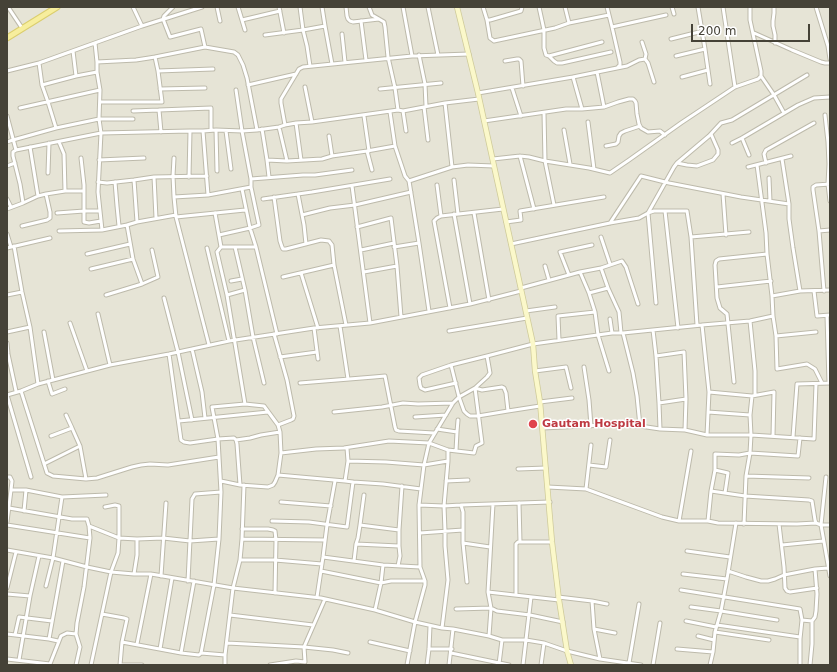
<!DOCTYPE html>
<style>
body{margin:0}
#map{position:relative;width:837px;height:672px;overflow:hidden;background:#f3f1e8;font-family:"DejaVu Sans",sans-serif}
canvas{display:block}
.frame{position:absolute;inset:0;border:8px solid #454237;pointer-events:none}
.scale{position:absolute;left:691px;top:24px;width:119px;height:18px;box-sizing:border-box;border:2px solid #454237;border-top:0;padding-left:5px;font-size:12px;line-height:14px;white-space:nowrap;color:#454237;-webkit-text-stroke:3px #fff;paint-order:stroke}
</style>
<div id="map">
<canvas width="837" height="672"></canvas>
<div class="frame"></div>
<div class="scale">200 m</div>
</div>
<script>
const ctx = document.querySelector('canvas').getContext('2d');
ctx.lineJoin = 'round';
function fillPath(path, color) { ctx.fillStyle = color; ctx.fill(path, 'evenodd'); }
const toPath = rows => new Path2D(rows.map(r => 'M' + r).join(''));
function stroke(path, color, width, dash) { ctx.strokeStyle = color; ctx.lineWidth = width; ctx.lineCap = dash ? 'butt' : 'round'; ctx.setLineDash(dash || []); ctx.stroke(path); }
function label(font, color, halo, rows, align = 'center') {
  ctx.font = font + ' "DejaVu Sans",sans-serif'; ctx.lineWidth = 3; ctx.setLineDash([]); ctx.textBaseline = 'middle'; ctx.strokeStyle = halo; ctx.fillStyle = color; for (const [text, x, y, turn = 0] of rows) {
    ctx.save(); ctx.translate(x, y); ctx.rotate((+turn || 0) * Math.PI / 180); ctx.textAlign = isNaN(turn) ? turn : align; if (halo) ctx.strokeText(text, 0, 0); ctx.fillText(text, 0, 0); ctx.restore();
  }
}
fillPath(toPath([
 [7,7,830,7,830,665,7,665]
]), '#e6e4d6');
const street = toPath([
 [8,7,22,28],
 [133,7,142,26],
 [173,7,164,16,163,19,170,37,201,29,205,47],
 [217,7,220,21],
 [238,7,245,30],
 [279,7,284,33],
 [300,7,303,30,307,46,310,66],
 [346,7,347,16,348,19,350,21,353,22,379,19],
 [369,7,372,15,384,22,385,27,388,57,395,88,398,110],
 [403,7,412,56],
 [428,7,438,55],
 [483,7,487,20,490,20,521,11,522,7],
 [539,7,544,30,544,48,546,55,549,56,554,61,557,63,562,63,611,52],
 [565,7,569,23],
 [607,7,612,27],
 [672,7,674,14],
 [698,7,705,49,710,84],
 [723,7,735,87],
 [774,7,774,13,773,21,773,26,775,35,775,43],
 [816,7,828,46,830,59],
 [242,20,280,11],
 [487,20,490,38,494,41,555,28,569,23,609,15],
 [361,21,366,60],
 [325,26,332,64],
 [754,33,792,50,821,62,825,63,830,63],
 [342,34,345,62],
 [265,35,303,30,325,26,322,7],
 [671,39,703,31],
 [642,42,646,54,645,59],
 [95,43,97,62],
 [73,51,76,76],
 [419,55,425,84,426,106],
 [549,56,602,42],
 [676,56,705,49],
 [505,61,517,59,519,59,521,61,523,86],
 [39,63,142,26,202,7],
 [617,68,627,66,639,60,645,59,648,63,654,82],
 [7,71,39,63,42,85,48,102,56,128],
 [158,71,213,69],
 [597,72,604,107],
 [761,76,774,95,784,113],
 [573,77,582,109],
 [682,77,708,70],
 [42,85,76,76,97,72],
 [248,85,296,74],
 [305,87,312,122],
 [512,88,521,116],
 [160,89,205,88],
 [380,89,441,83],
 [478,93,573,77,617,68,620,65,620,62,612,27,666,15],
 [101,102,162,102,158,71,155,57],
 [445,103,452,167],
 [424,107,428,140],
 [20,108,100,90],
 [159,110,161,132],
 [133,111,211,108,211,130],
 [403,111,406,131],
 [544,113,545,161,554,205],
 [825,115,828,142,829,164,828,184,830,201],
 [7,116,16,150,13,152,13,156,20,184,23,203],
 [364,116,369,151],
 [484,121,566,109,582,109,604,107,618,102,629,99,633,99,635,101,636,103,637,114,639,124,641,128,648,132,660,131,665,135],
 [588,122,594,169],
 [296,123,301,160],
 [285,125,281,103,281,99,299,69,303,67,412,56,469,54],
 [279,127,287,161],
 [262,129,267,160,269,177],
 [216,130,217,171],
 [564,130,570,164],
 [203,131,208,195],
 [226,131,231,169],
 [329,136,332,156],
 [742,138,749,155],
 [7,142,13,140,56,128,99,119,133,119],
 [59,142,64,154,65,191],
 [732,143,742,138,798,105,814,98,830,97],
 [395,146,405,176,409,181],
 [606,146,616,144,618,142,619,136,621,133,625,131,640,126],
 [30,147,38,196],
 [16,150,101,133,99,119,100,90,97,72,97,62,136,60,149,58,155,57,205,47,234,52,238,55,243,65,247,78,257,130],
 [367,151,372,170],
 [520,156,534,209],
 [81,158,84,185,84,222,89,223,101,221],
 [174,158,173,176,174,197,176,217,209,345],
 [493,159,520,156,529,157,545,161,589,168,610,173,629,160,681,123,735,87,758,79,761,76,761,71,750,20,750,7],
 [782,159,789,204,789,219,793,248,800,291],
 [99,160,144,158],
 [267,160,287,161,322,159,332,156,367,151,395,146,390,112],
 [677,163,687,165,697,166,713,160,718,154,718,150,711,134],
 [766,163,764,154,766,150,814,123],
 [757,165,766,233,767,254,772,296],
 [7,166,15,163],
 [748,167,791,156],
 [48,173,49,143],
 [154,177,156,218],
 [189,177,190,131],
 [769,178,770,201],
 [251,179,303,175,315,175,352,170],
 [134,180,137,222],
 [454,180,458,214],
 [98,182,107,183,134,180,154,177,207,176],
 [115,182,117,206,119,226],
 [437,185,441,216],
 [352,186,370,323],
 [242,189,250,228,256,247,221,247,217,252,227,295,245,404],
 [298,194,304,225,306,244],
 [723,194,726,235],
 [174,197,208,195,251,187,251,179,242,131,257,130,279,127,285,125,296,123,312,122,398,110,403,111,445,103,479,99],
 [274,197,280,241,282,247,283,249,286,249,321,240,329,241,332,245,334,265,283,277],
 [7,199,11,207],
 [263,199,312,192,390,179],
 [7,209,23,203,38,196,46,194,65,191,84,191],
 [665,211,678,328],
 [57,213,84,211,100,211],
 [215,213,221,247],
 [474,213,489,300],
 [454,214,470,304],
 [302,215,330,208,355,205,411,192],
 [176,217,245,210],
 [506,222,521,220,520,211,604,197],
 [610,223,641,176,669,183,741,197,789,204],
 [127,225,137,222,176,215],
 [22,226,47,220,50,218,50,212,46,194],
 [357,227,391,218,397,266,401,317],
 [59,231,102,230],
 [819,231,830,230],
 [7,234,11,247],
 [219,235,250,228,259,225,251,187],
 [601,237,610,264],
 [691,237,749,232],
 [511,244,610,223,639,218,648,213,654,211,687,211,691,237,697,325],
 [14,246,22,292,30,327,38,384],
 [256,247,277,334],
 [394,247,419,243],
 [7,248,50,238],
 [207,248,229,341],
 [361,250,394,243],
 [87,254,130,244],
 [334,265,346,325],
 [545,266,549,280],
 [601,268,608,288,619,312,620,322,621,333],
 [91,269,133,259],
 [364,272,397,266],
 [580,272,589,293,608,288],
 [301,273,318,328],
 [569,275,560,252,592,245],
 [231,281,242,279],
 [142,284,133,259,127,225,102,230,98,192,101,133,190,131,203,131,216,130,242,131,236,90],
 [717,287,771,281],
 [521,288,580,272,601,268,622,261,626,267,638,304],
 [245,290,253,337,264,383],
 [814,291,817,316,830,315],
 [824,291,819,231,813,190,813,187,816,185,830,184],
 [7,295,22,292],
 [106,295,142,284,158,277,152,250],
 [227,295,245,290,235,247],
 [164,298,178,352],
 [656,303,648,213,674,167,677,163,709,136,721,123,732,120,807,75],
 [450,308,434,221,437,218,441,216,503,209],
 [429,311,419,243,409,181,452,167,468,165,494,166],
 [526,311,555,307],
 [595,312,598,335,609,371],
 [98,314,110,365],
 [827,316,829,383],
 [610,319,612,333],
 [750,321,755,371,755,395],
 [70,323,87,371],
 [702,325,709,392,707,435,751,435,814,439,816,384],
 [340,326,348,379],
 [314,328,318,359],
 [653,330,656,356,659,403,686,399],
 [449,331,527,318],
 [7,332,30,327],
 [44,332,53,380],
 [623,333,633,373,637,396,640,426],
 [274,334,287,380,294,416,293,419,291,420,278,425],
 [776,336,816,332],
 [559,340,558,316,595,312,589,293],
 [7,343,8,354,16,391],
 [192,349,202,392,205,418],
 [178,352,192,420],
 [169,354,181,440,184,442,190,443,218,439,234,438,236,440,237,444,240,485],
 [656,356,684,352,686,399,685,430],
 [280,357,317,352],
 [451,365,422,375,419,378,420,385,421,388,425,390,456,383],
 [584,367,589,400,591,426],
 [535,371,566,367,571,388],
 [48,381,52,394,65,389],
 [734,382,727,314,720,308,717,298,715,265,716,261,719,259,767,254],
 [300,383,374,377,385,376,395,427,396,430,399,431,434,433],
 [822,383,815,369,807,364,777,369,776,336,773,316,772,296,800,291,830,290],
 [21,391,47,473,53,476,86,479,97,478,132,467,141,465,150,464,168,465,219,457],
 [709,392,752,396,774,392,773,436],
 [7,395,21,391,38,384,110,365,169,354,229,341,314,328,370,323,470,304,521,291],
 [7,395,31,477],
 [540,402,572,398],
 [659,403,660,429],
 [508,411,478,416,470,416,467,414,464,411,459,397,451,365,487,356,533,344,612,333,623,333,702,325,750,321,773,316],
 [334,412,382,407,403,403,418,404,453,403],
 [708,412,750,415],
 [66,415,72,428],
 [415,417,446,415],
 [179,421,268,412],
 [543,428,604,425,640,426,660,429,685,430,707,435],
 [437,429,457,432,458,420],
 [51,436,72,428,80,446,86,479],
 [793,437,797,384,830,383],
 [236,440,250,438,261,435,280,432],
 [456,451,457,432],
 [281,453,316,449,344,448,389,441,429,443,448,450,474,453,476,446,482,443,475,388,487,377,490,373,487,356],
 [348,461,386,462,424,465,419,505,420,567,425,581,425,585,415,622,407,665],
 [448,461,448,450],
 [44,464,80,446],
 [589,465,606,467,610,440],
 [518,469,546,468],
 [715,470,728,473,725,493],
 [746,476,809,478],
 [7,477,10,477,12,481,11,490],
 [826,477,821,525,830,576],
 [221,481,240,485,268,487,273,485,275,482,278,475,345,481,353,482,383,484,421,489],
 [345,481,348,461,347,448],
 [446,481,468,480],
 [548,487,586,489,662,517,679,521,708,521,718,523,797,524,816,523,821,525,830,525],
 [586,489,591,445],
 [711,491,745,496,809,500,812,501,815,520,816,523],
 [281,502,331,506],
 [519,503,520,542],
 [493,504,488,592,559,600],
 [419,505,444,506,461,505],
 [9,508,72,519,87,519,89,526,90,538],
 [24,511,26,490],
 [272,521,309,522,347,527,353,482],
 [679,521,691,451],
 [708,521,711,491,715,470,715,454,739,455,750,453,751,435,750,415,752,396],
 [7,522,11,490,26,490,62,497,106,495],
 [744,524,746,476,750,453,798,456,800,438],
 [779,524,784,567,785,588,787,591,790,592,817,588],
 [7,525,90,538,84,587,77,623,76,634,80,647,76,665],
 [89,526,119,538,119,506,115,505,105,507],
 [242,529,268,529,273,530,275,531,276,540,275,593],
 [399,530,402,486],
 [463,530,463,543,467,582],
 [420,533,463,530,463,512,461,505,550,502],
 [242,539,244,485],
 [463,543,490,547],
 [356,544,358,538,360,525,364,495],
 [782,545,823,541],
 [7,550,53,558,87,567,111,572,134,574,151,574,233,588,321,598,375,610,415,622,442,628,453,629,489,636,502,640,526,640,544,643,567,651,600,659,641,665],
 [687,551,730,557],
 [323,557,383,565,420,567],
 [354,561,356,544,399,546,399,530,360,525],
 [322,564,275,560,240,560,242,539,325,540],
 [383,565,381,583,391,581,425,581],
 [398,566,400,556,399,546],
 [321,571,381,583,375,610],
 [728,571,746,577,761,581,768,581,775,579,784,575,815,569,828,568],
 [134,574,137,555,137,539],
 [683,574,727,579],
 [161,576,166,503],
 [188,581,192,499,195,494,221,492],
 [46,586,53,558,62,497],
 [7,588,16,552],
 [681,590,800,609,802,620,800,639,800,665],
 [488,592,491,608,489,636],
 [7,594,30,596,39,556],
 [516,595,516,544,518,542,552,542],
 [317,597,323,557,327,525,335,481],
 [558,597,592,601,607,604],
 [592,601,594,629,600,659],
 [691,607,721,611,777,620],
 [456,609,491,608,497,611,530,615,563,622],
 [102,614,124,618,127,619,122,642,120,665],
 [230,615,313,625],
 [802,620,812,621,815,617,816,611,817,594,815,569],
 [686,621,716,627],
 [717,625,800,637],
 [442,628,448,580,445,546,445,531,444,506,448,461,424,465,429,443,453,403,459,397,475,388,482,390,502,387,504,388,506,393,508,411,540,406],
 [594,629,615,633],
 [715,632,769,640],
 [7,634,49,639,58,641],
 [15,635,19,617,52,621],
 [698,636,714,640],
 [49,639,63,561],
 [122,642,181,653,199,655,201,653,214,585,219,539,221,492,218,439,212,407,245,404,264,406,278,425,280,432,281,453,278,475],
 [370,642,410,651],
 [227,643,304,647,333,650,348,653],
 [137,644,151,574],
 [160,649,172,578],
 [429,649,452,649],
 [677,649,713,652],
 [181,653,194,581],
 [201,653,225,655],
 [451,653,509,665],
 [7,659,50,664,61,636,67,633,76,634],
 [19,660,30,596],
 [629,663,639,604],
 [499,664,502,640],
 [91,665,111,572,118,553,119,538,137,539,163,538,190,541,219,539],
 [120,665,142,665],
 [225,665,225,655,233,588,240,560],
 [270,665,296,661,305,662,304,647,325,599],
 [427,665,429,649,430,626],
 [449,665,453,629],
 [523,665,531,597],
 [541,665,544,643],
 [653,665,660,623],
 [710,665,713,652,715,632,721,611,727,579,736,523],
 [810,665,812,644,812,621]
]);
const secondary = toPath([
 [457,7,478,93,533,344,535,371,540,402,552,542,559,600,567,651,571,665]
]);
const primary = toPath([
 [7,38,57,7]
]);
stroke(street, '#bdbaab', 5);
stroke(secondary, '#cfcb9a', 6);
stroke(primary, '#dbce6e', 7);
stroke(street, '#fff', 3);
stroke(secondary, '#fbf8ca', 4.5);
stroke(primary, '#f7ee9d', 5);
for (const [x, y, r, color] of [
 [533,424,5,"#e0444e"]
]) { const dot = new Path2D(); dot.arc(x, y, r, 0, 2 * Math.PI); ctx.fillStyle = color; ctx.fill(dot); stroke(dot, '#fff', 1.5); }
label('bold 11px', '#be3a42', '#fff', [
 ["Gautam Hospital",542,424]
], 'left');
</script>
